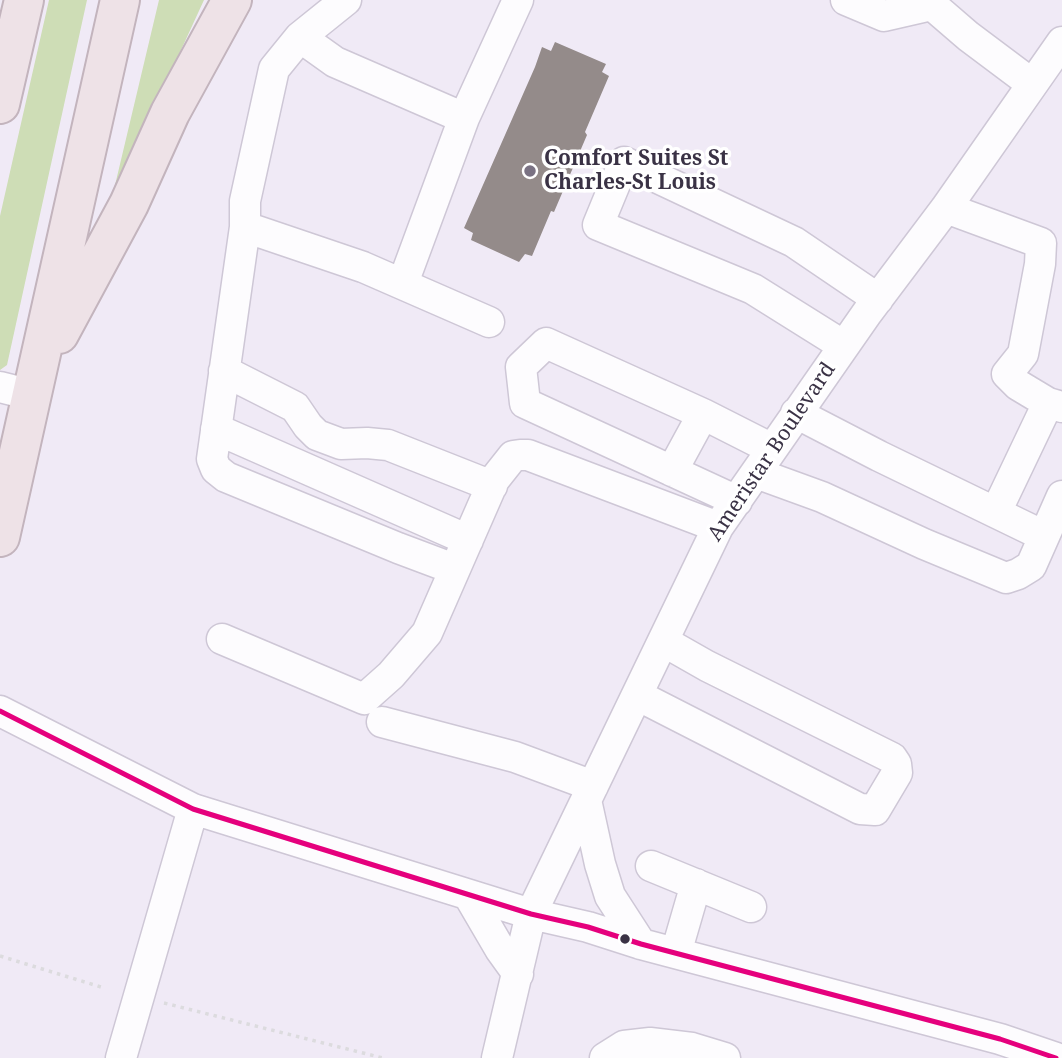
<!DOCTYPE html>
<style>
body{margin:0}
canvas{display:block;background:#f0eaf6}
</style>
<canvas width="1062" height="1058"></canvas>
<script>
const ctx = document.querySelector('canvas').getContext('2d');
ctx.lineJoin = 'round';
function fillPath(path, color) { ctx.fillStyle = color; ctx.fill(path, 'evenodd'); }
const toPath = rows => new Path2D(rows.map(r => 'M' + r).join(''));
function stroke(path, color, width, dash) { ctx.strokeStyle = color; ctx.lineWidth = width; ctx.lineCap = dash ? 'butt' : 'round'; ctx.setLineDash(dash || []); ctx.stroke(path); }
function label(font, color, halo, rows, align = 'center') {
  ctx.font = font + ' "Noto Serif",serif'; ctx.lineWidth = 7; ctx.setLineDash([]); ctx.textBaseline = 'middle'; ctx.strokeStyle = halo; ctx.fillStyle = color; for (const [text, x, y, turn = 0] of rows) {
    ctx.save(); ctx.translate(x, y); ctx.rotate((+turn || 0) * Math.PI / 180); ctx.textAlign = isNaN(turn) ? turn : align; if (halo) ctx.strokeText(text, 0, 0); ctx.fillText(text, 0, 0); ctx.restore();
  }
}
fillPath(toPath([
 [49,0,87,0,7,365,0,370,0,216],
 [159,0,204,0,111,202]
]), '#ceddb6');
fillPath(toPath([
 [555,42,606,64,602,72,609,76,585,132,587,135,554,212,551,211,532,256,525,254,519,262,471,240,473,233,464,228,535,67,542,47,551,51]
]), '#948b8a');
const minor = toPath([
 [346,0,300,37,274,69,245,201,245,227,212,459,216,469,226,477,398,548,454,569],
 [846,0,884,16,932,5],
 [931,0,932,5,968,36,1032,84],
 [300,37,335,62,464,118,403,283],
 [464,118,518,0],
 [946,208,1041,243,1040,264,1023,354,1007,374,1018,385,1048,403,1062,407],
 [245,227,363,267,489,322],
 [844,346,753,289,598,225,624,162,794,242,878,299],
 [224,371,295,407,308,426,317,435,341,444,367,443,388,445,492,486],
 [0,387,32,395],
 [796,413,879,456,1044,536],
 [216,429,468,540],
 [672,471,703,414],
 [756,473,822,497,924,544,1006,578,1018,574,1031,566,1062,496],
 [737,501,525,403,521,367,546,343,703,414,772,449],
 [996,512,1048,403],
 [222,639,364,699,391,675,427,633,494,480,513,456,520,455,528,455,718,527],
 [637,695,860,809,875,810,897,773,896,764,892,758,707,666,663,641],
 [0,711,193,809,531,914,588,927,641,944,1000,1039,1056,1058],
 [382,722,515,757,593,786],
 [586,800,600,864,610,896,641,944],
 [651,866,751,907],
 [469,896,500,949,518,974],
 [676,953,696,884],
 [121,1058,193,809],
 [497,1058,531,914,718,527,867,313,946,208,1062,42],
 [605,1058,624,1046,650,1043,692,1048,725,1058]
]);
const highway = toPath([
 [0,104,24,0],
 [59,334,129,204,170,113,232,0],
 [0,537,120,0]
]);
stroke(minor, '#cec7d6', 33);
stroke(highway, '#c3b4bd', 42);
stroke(toPath([
 [0,956,101,987],
 [164,1003,383,1058]
]), '#dcdbde', 3.5, [3.5, 5]);
stroke(minor, '#fdfcfe', 30);
stroke(highway, '#eee2e7', 38);
stroke(toPath([
 [0,711,193,809,531,914,588,927,641,944,1000,1039,1056,1058]
]), '#e5007d', 5);
for (const [x, y, r, color] of [
 [530,171,7,"#7a7283"],
 [625,939,6,"#3a3245"]
]) { const dot = new Path2D(); dot.arc(x, y, r, 0, 2 * Math.PI); ctx.fillStyle = color; ctx.fill(dot); stroke(dot, '#fff', 2.5); }
label('bold 21px', '#3a3245', '#fff', [
 ["Comfort Suites St",544,159],
 ["Charles-St Louis",544,183]
], 'left');
label('21px', '#3a3245', '#fff', [
 ["Ameristar Boulevard",772,452,-56]
]);
</script>
